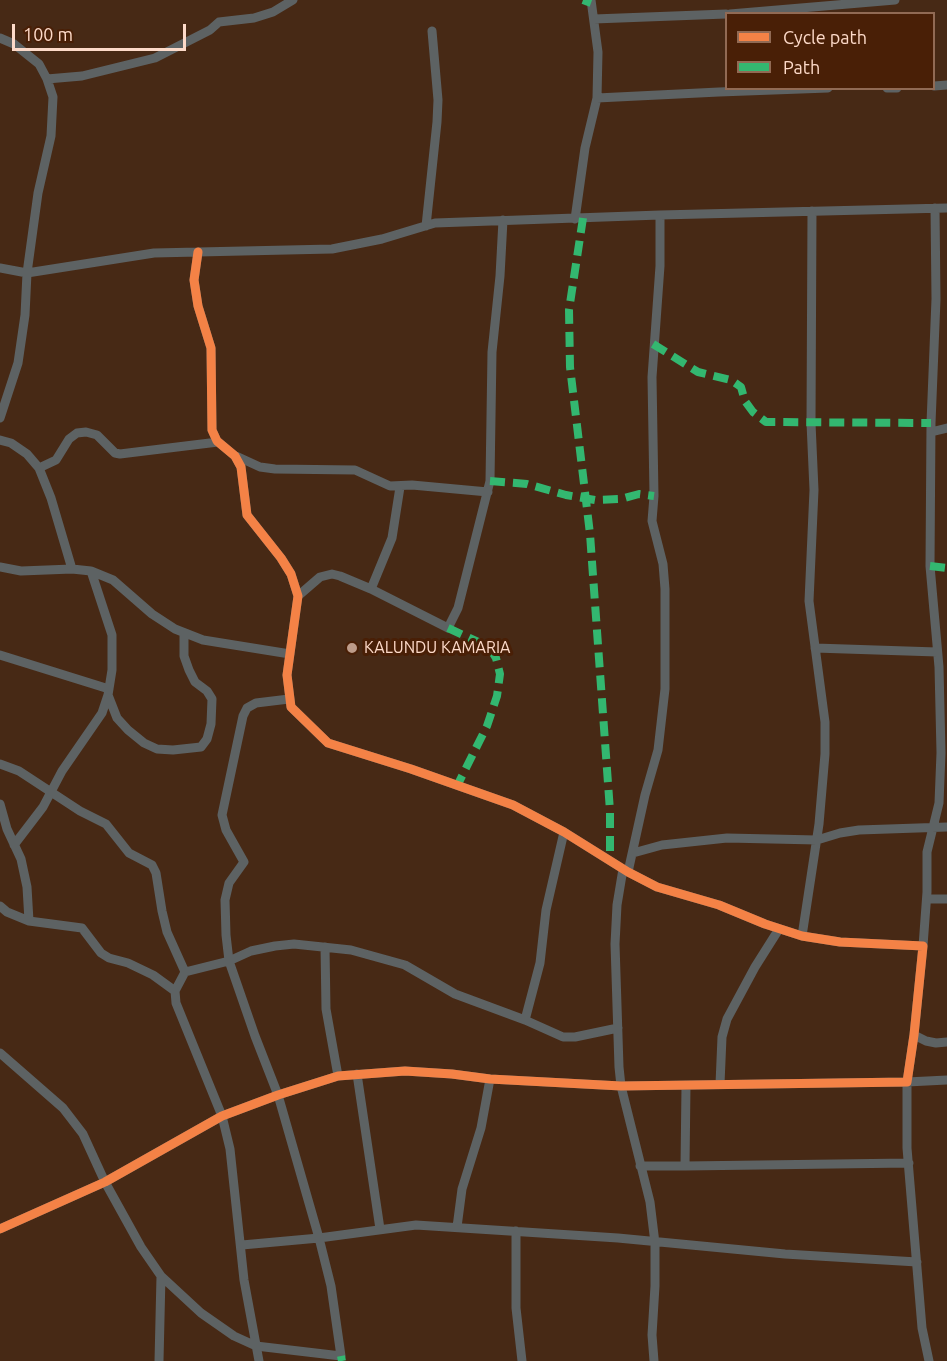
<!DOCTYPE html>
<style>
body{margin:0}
#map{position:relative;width:947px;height:1361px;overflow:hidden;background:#472915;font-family:Ubuntu,sans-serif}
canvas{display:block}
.legend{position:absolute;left:725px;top:12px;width:210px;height:78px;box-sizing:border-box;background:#491f06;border:2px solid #916a54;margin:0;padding:8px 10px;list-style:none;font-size:18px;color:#fddac9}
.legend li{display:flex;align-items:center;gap:12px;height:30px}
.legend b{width:30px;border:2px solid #916a54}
.scale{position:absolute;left:12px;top:24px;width:174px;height:27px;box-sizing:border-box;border:3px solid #fddac9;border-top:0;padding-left:8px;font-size:18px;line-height:21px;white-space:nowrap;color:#fddac9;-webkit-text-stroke:4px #491f06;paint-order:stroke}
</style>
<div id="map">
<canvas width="947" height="1361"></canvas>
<ul class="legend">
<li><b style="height:8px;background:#f48246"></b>Cycle path</li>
<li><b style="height:8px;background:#33b770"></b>Path</li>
</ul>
<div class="scale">100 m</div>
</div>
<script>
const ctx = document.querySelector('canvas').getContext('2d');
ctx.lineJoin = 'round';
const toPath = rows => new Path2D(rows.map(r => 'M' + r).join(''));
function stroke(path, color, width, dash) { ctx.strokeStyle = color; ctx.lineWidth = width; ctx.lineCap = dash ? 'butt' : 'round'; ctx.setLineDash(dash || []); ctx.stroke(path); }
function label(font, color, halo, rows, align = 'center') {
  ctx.font = font + ' Ubuntu,sans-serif'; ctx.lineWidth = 6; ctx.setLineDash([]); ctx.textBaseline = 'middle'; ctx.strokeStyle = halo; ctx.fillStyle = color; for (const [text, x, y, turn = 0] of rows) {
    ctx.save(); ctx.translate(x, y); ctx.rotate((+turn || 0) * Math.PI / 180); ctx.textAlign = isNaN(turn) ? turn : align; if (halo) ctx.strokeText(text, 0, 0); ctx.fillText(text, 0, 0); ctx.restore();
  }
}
stroke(toPath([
 [730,14,895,0],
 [594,19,726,14],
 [0,38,14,44,39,64,47,79,53,97,51,136,38,193,27,273,25,315,18,363,0,418],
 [47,79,82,76,155,58,210,30,219,22,254,18,273,12,293,0],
 [934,86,947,85],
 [887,88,897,88],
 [597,98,719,92,828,88],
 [575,219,585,148,597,98,598,52,591,0],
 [426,226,437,122,438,100,432,31],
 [0,268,27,273,154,253,332,249,382,239,435,223,660,215,947,208],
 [931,432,947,428],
 [0,440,11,443,27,454,39,468,51,498,72,569],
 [236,456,260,467,275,469,355,470,390,486,412,485,488,492],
 [39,468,56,460,69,439,77,433,86,432,97,435,115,453,120,454,218,442],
 [0,567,21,571,72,569,91,571,112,635,112,670,108,695,102,713,62,771,43,807,14,845],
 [91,571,113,580,152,614,175,629,203,640,290,654],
 [371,589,392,538,400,487],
 [298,596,320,577,332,574,340,576,371,589,448,628,458,608,490,481,492,352,500,276,503,220],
 [815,648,937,652],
 [0,655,109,689],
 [108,695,117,718,128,730,144,743,157,749,173,750,201,747,207,739,211,724,212,699,207,691,195,682,189,670,184,656,184,633],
 [0,764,19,771,80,811,106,824,129,853,152,865,156,873,162,911,167,932,185,972],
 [0,804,7,829,21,859,27,887,29,921],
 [633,853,662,845,727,838,817,840,840,833,859,830,947,827],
 [623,869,617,905,615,944,619,1067,621,1086,650,1202,655,1243,655,1286,652,1335,654,1361],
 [628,872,645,795,658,750,665,689,665,589,663,564,652,521,654,496,652,377,660,266,660,215],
 [927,899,947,899],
 [0,906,7,912,29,921,82,928,101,953,109,958,128,963,153,975,175,991],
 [802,936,819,824,825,754,825,722,809,601,814,490,811,423,812,211],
 [923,946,927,892,927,852,939,803,941,753,939,667,930,566,931,423,936,299,935,208],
 [325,947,326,1009,338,1076],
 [525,1020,563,1037,575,1037,618,1028],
 [914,1035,926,1041,936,1043,947,1042],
 [0,1053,63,1108,83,1134,105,1182,141,1247,161,1276,159,1361],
 [357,1074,380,1229],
 [720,1084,722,1037,727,1019,755,967,779,929],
 [686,1086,685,1166,909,1163],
 [640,1166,685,1166],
 [457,1227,462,1189,481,1128,490,1079],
 [0,1229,105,1182,222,1116,278,1095,338,1076,405,1071,452,1074,490,1079,621,1086,907,1082,914,1035,923,946,840,942,802,936,765,924,719,905,657,887,628,872,564,832,513,805,411,769,328,743,291,707,287,675,298,596,291,574,281,558,247,515,241,467,235,456,217,441,212,430,211,348,198,306,194,280,198,252],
 [516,1231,516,1308,522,1361],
 [242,1245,319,1238,416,1225,618,1238,785,1254,917,1262],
 [161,1276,201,1313,234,1336,256,1346,341,1356,331,1286,319,1238,278,1095,255,1036,229,961,226,935,225,900,229,883,244,862,226,830,222,815,243,716,247,708,256,703,289,699],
 [259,1361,244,1280,230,1149,222,1116,176,1003,175,991,185,972,229,961,251,951,275,946,294,944,351,950,405,965,455,994,525,1020,540,963,546,910,564,832],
 [929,1361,922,1328,907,1148,907,1082,947,1080]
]), '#5d6263', 9);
stroke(toPath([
 [583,0,591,3],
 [583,218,569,310,570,367,590,534,610,811,610,860],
 [653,344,698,372,731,380,741,387,745,401,753,412,766,422,931,423],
 [490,481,527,484,566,495,595,500,621,499,639,494,654,496],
 [930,566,947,568],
 [448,628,489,647,496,658,500,674,497,696,487,726,457,786],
 [341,1356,342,1361]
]), '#33b770', 8, [15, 8]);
stroke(toPath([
 [0,1229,105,1182,222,1116,278,1095,338,1076,405,1071,452,1074,490,1079,621,1086,907,1082,914,1035,923,946,840,942,802,936,765,924,719,905,657,887,628,872,564,832,513,805,411,769,328,743,291,707,287,675,298,596,291,574,281,558,247,515,241,467,235,456,217,441,212,430,211,348,198,306,194,280,198,252]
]), '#f48246', 9);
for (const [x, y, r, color] of [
 [352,648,6,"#bd9c8a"]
]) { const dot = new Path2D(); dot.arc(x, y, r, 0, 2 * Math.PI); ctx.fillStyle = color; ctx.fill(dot); stroke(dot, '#491f06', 2); }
label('16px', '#fddac9', '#491f06', [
 ["KALUNDU KAMARIA",364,648]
], 'left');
</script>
